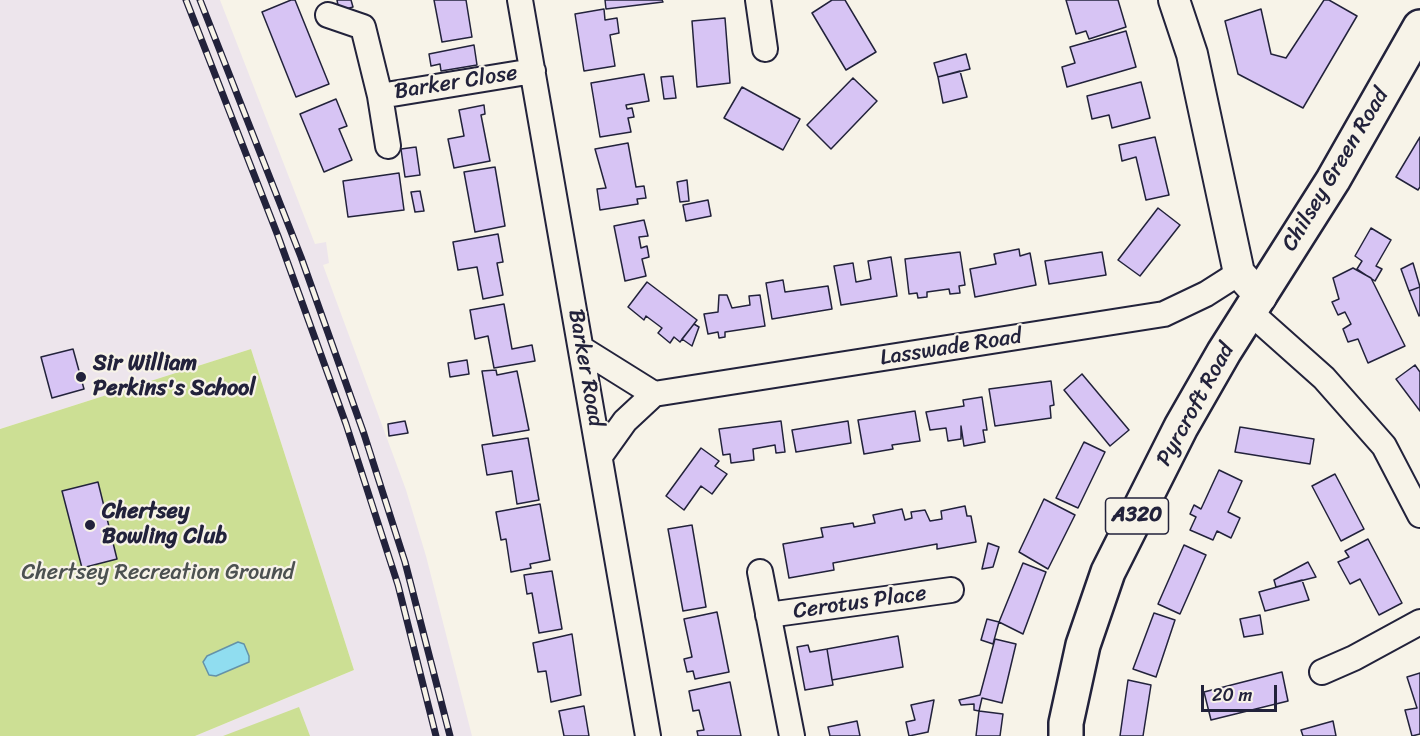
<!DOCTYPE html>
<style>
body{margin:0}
#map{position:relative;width:1420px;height:736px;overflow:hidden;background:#f7f3e8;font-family:Sriracha,sans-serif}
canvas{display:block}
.scale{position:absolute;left:1201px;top:685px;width:76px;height:27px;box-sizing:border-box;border:3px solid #22223b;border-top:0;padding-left:8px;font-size:18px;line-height:21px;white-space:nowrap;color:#22223b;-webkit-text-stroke:4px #f7f3e8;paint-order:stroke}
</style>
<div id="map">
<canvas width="1420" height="736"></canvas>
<div class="scale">20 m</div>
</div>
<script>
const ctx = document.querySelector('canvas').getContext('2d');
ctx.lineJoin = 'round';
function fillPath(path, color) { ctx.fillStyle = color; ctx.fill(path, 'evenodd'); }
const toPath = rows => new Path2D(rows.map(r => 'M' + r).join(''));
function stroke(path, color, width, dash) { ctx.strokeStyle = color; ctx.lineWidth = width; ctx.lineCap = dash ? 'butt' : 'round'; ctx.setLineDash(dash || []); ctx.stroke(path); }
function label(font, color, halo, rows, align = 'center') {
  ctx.font = font + ' Sriracha,sans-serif'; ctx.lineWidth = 4.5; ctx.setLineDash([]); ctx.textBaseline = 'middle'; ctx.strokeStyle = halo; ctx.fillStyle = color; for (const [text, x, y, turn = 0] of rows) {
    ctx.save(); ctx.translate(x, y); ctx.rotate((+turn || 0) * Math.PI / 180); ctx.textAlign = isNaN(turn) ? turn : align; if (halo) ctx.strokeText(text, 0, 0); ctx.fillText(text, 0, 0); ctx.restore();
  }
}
fillPath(toPath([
 [0,0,220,0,315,244,326,242,329,263,323,265,406,490,426,556,472,736,195,736,354,670,251,349,0,429]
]), '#ede5ec');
fillPath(toPath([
 [251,349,354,670,195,736,0,736,0,429],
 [299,707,310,736,223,736]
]), '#ccdf94');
const water = toPath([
 [238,642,244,644,249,656,249,662,216,676,209,675,203,662,207,656,238,642]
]);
fillPath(water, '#90ddf0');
stroke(water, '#6492a8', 1.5);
const building = toPath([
 [291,0,295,0,329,84,296,97,262,12,291,0],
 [337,0,351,0,353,7,339,11,337,0],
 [434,0,466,0,472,37,442,42,434,0],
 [605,0,662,0,663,2,606,9,605,0],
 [832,0,845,0,876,52,846,70,812,13,832,0],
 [1066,0,1118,0,1126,27,1089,39,1086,31,1076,34,1066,0],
 [1324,0,1329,0,1357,16,1303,108,1238,74,1225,21,1261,9,1271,54,1286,58,1324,0],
 [604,9,605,20,617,18,619,33,610,35,615,66,584,71,575,14,604,9],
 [725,18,730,83,697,87,692,21,725,18],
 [1126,31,1136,67,1067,87,1062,67,1075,63,1070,47,1126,31],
 [474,45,477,65,441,71,440,64,431,66,429,54,474,45],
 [966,54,970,69,938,77,934,63,966,54],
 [960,71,967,97,943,103,938,77,960,71],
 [644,74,649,101,626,105,627,109,632,108,634,117,628,118,631,132,600,137,591,83,644,74],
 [673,76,676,98,664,99,661,77,673,76],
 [853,78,877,101,831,149,807,125,853,78],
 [1141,82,1150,118,1112,128,1109,115,1092,119,1087,96,1141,82],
 [742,87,800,119,783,150,724,118,742,87],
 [336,99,347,126,339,129,352,160,324,172,300,114,336,99],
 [484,105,485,114,481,115,490,161,454,168,448,139,464,136,459,110,484,105],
 [1155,137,1169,195,1146,200,1136,157,1122,161,1119,145,1155,137],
 [1420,137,1420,187,1418,190,1396,177,1420,137],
 [628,143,636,187,644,186,646,198,637,199,638,204,600,210,597,189,606,188,595,149,628,143],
 [416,147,420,175,405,177,401,149,416,147],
 [495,167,505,226,475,232,464,172,495,167],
 [399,173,404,210,348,217,343,181,399,173],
 [687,180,689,201,680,202,677,182,687,180],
 [420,191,424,211,415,212,411,192,420,191],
 [708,200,711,216,686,221,683,205,708,200],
 [1158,208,1180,225,1140,276,1118,260,1158,208],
 [644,220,648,236,639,237,641,248,647,246,649,257,642,259,646,276,625,281,614,226,644,220],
 [1371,228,1391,240,1376,266,1382,269,1375,281,1357,269,1362,261,1355,256,1371,228],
 [498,234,503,262,497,263,503,295,483,299,477,267,458,270,453,242,498,234],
 [1019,249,1020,256,1030,253,1036,285,975,297,970,269,996,264,994,254,1019,249],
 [960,252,965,285,959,286,960,293,950,294,949,289,927,292,927,297,918,298,917,293,909,294,905,259,960,252],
 [1102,252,1106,275,1049,284,1045,261,1102,252],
 [891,257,897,296,841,305,834,266,853,263,856,282,871,279,868,261,891,257],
 [1413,263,1420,287,1409,291,1401,269,1413,263],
 [1353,268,1371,278,1405,346,1368,363,1358,339,1348,342,1343,329,1351,324,1345,312,1338,315,1332,302,1339,299,1333,278,1353,268],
 [783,280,785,292,828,286,832,309,772,319,766,283,783,280],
 [647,282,697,320,680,342,674,337,670,343,658,333,662,328,646,316,644,320,628,307,647,282],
 [1420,287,1420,315,1419,316,1409,291,1420,287],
 [719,295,727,295,732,308,750,305,749,296,760,295,765,326,725,332,725,337,719,338,718,332,708,334,704,314,718,312,719,295],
 [504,304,512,349,532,345,535,361,494,368,488,336,475,339,470,310,504,304],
 [694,324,699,327,692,346,682,339,694,324],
 [73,349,84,389,52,398,41,357,73,349],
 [467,360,469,374,450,377,448,363,467,360],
 [1415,365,1420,372,1420,411,1396,379,1415,365],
 [496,370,497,375,517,371,529,430,493,436,482,371,496,370],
 [1082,374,1129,430,1110,446,1064,390,1082,374],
 [1051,381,1054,405,1050,406,1051,418,995,426,989,389,1051,381],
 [982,397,987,430,983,430,985,442,964,446,961,426,961,439,948,441,946,428,930,430,926,412,964,406,963,400,982,397],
 [915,411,920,441,892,445,893,449,864,454,858,420,915,411],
 [405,421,408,433,389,436,388,424,405,421],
 [781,421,785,452,776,453,775,445,753,449,754,460,731,463,730,454,723,455,719,429,781,421],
 [848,421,851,443,796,452,792,430,848,421],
 [1240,427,1314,439,1310,464,1235,452,1240,427],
 [528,438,539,500,517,504,512,471,487,475,482,445,528,438],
 [1084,442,1105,452,1078,508,1056,498,1084,442],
 [701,448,719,461,715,466,727,474,712,494,701,486,684,510,666,496,701,448],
 [1219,470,1242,481,1228,512,1240,518,1231,538,1217,531,1213,540,1190,530,1196,517,1190,514,1194,505,1201,509,1219,470],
 [1335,474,1364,529,1341,541,1312,486,1335,474],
 [98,482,117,559,82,568,62,491,98,482],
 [1044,499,1075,515,1048,569,1019,552,1044,499],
 [540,504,550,560,530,564,531,568,511,572,506,539,501,540,496,512,540,504],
 [965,506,967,516,971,516,976,542,937,549,937,544,833,563,834,570,789,578,783,544,823,537,821,528,853,523,854,527,875,523,873,515,902,509,905,520,912,518,911,512,925,510,930,521,942,519,941,511,965,506],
 [692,525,706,607,683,611,668,529,692,525],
 [1368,539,1402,603,1379,615,1360,579,1350,584,1338,562,1349,557,1345,551,1368,539],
 [988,543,999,547,993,567,982,569,988,543],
 [1184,545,1206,555,1180,614,1158,604,1184,545],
 [1308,562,1316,577,1276,587,1274,580,1308,562],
 [1023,563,1046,572,1023,634,999,622,1023,563],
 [552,571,562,629,539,633,532,593,527,594,524,575,552,571],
 [1302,580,1309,600,1265,611,1259,592,1302,580],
 [717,612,729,672,695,679,693,671,687,672,684,659,692,657,684,619,717,612],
 [1154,613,1175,620,1156,677,1133,669,1154,613],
 [1260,615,1263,634,1244,637,1240,619,1260,615],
 [987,619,999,622,993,644,981,640,987,619],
 [572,634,581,695,551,702,546,671,538,672,533,643,572,634],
 [898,636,903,667,832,680,827,649,898,636],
 [995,639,1016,644,1002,703,982,698,979,711,974,710,974,704,961,705,959,700,980,695,995,639],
 [808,645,810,652,827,649,833,685,805,690,797,647,808,645],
 [1282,672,1288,701,1211,720,1204,692,1282,672],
 [1420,673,1420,734,1412,736,1405,710,1417,708,1407,677,1420,673],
 [1128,680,1151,685,1143,736,1120,736,1128,680],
 [730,682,741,736,698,736,697,731,704,730,699,710,693,711,689,691,730,682],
 [934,700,928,732,909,736,906,722,915,720,911,705,934,700],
 [584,706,589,736,564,736,559,711,584,706],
 [979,711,1003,714,1000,736,976,736,979,711],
 [857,721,860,736,830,736,828,727,857,721],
 [1333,721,1336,736,1303,736,1301,730,1333,721]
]);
fillPath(building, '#d7c4f4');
stroke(building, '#22223b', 1.5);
const minor = toPath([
 [520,0,648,736],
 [758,0,765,49],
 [328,15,363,27,380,96,388,146],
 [380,96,533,71],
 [1251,313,1324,378,1384,446,1420,515],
 [582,349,654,394,1164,314,1206,294,1239,273],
 [600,456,625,421,654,394],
 [760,572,792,736],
 [768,615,951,590],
 [1322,672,1354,658,1420,622]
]);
const tertiary = toPath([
 [1174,0,1192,54,1239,273,1261,297]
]);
const primary = toPath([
 [1066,736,1066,723,1083,645,1108,572,1181,427,1224,352,1333,180,1420,27]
]);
stroke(minor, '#22223b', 28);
stroke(tertiary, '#22223b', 34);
stroke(primary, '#22223b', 38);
stroke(minor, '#f7f3e8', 24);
stroke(tertiary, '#f7f3e8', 30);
stroke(primary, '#f7f3e8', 33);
const rail = toPath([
 [186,0,278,236,346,424,398,585,436,736],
 [200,0,301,257,364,434,405,562,450,736]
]);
stroke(rail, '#22223b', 7);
stroke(rail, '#f7f3e8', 4.5, [14]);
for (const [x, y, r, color] of [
 [81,377,6,"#22223b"],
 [90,525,6,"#22223b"]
]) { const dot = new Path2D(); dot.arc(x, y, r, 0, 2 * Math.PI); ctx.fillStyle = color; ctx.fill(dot); stroke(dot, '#f7f3e8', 2); }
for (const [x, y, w] of [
 [1137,516,63]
]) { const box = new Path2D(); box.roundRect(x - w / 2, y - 18, w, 36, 4.5); ctx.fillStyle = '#f7f3e8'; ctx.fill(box); stroke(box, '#22223b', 1.5); }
label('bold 21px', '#22223b', null, [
 ["A320",1137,516]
]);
label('22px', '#22223b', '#f7f3e8', [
 ["Barker Close",456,83,-9],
 ["Chilsey Green Road",1336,170,-59],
 ["Lasswade Road",951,348,-9],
 ["Barker Road",585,368,80],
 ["Pyrcroft Road",1196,405,-61],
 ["Cerotus Place",860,603,-8]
]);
label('bold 22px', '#22223b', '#f7f3e8', [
 ["Sir William",93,364],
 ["Perkins's School",93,389],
 ["Chertsey",102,512],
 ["Bowling Club",102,537]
], 'left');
label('22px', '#4c5151', '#f7f3e8', [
 ["Chertsey Recreation Ground",158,573]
]);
</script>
